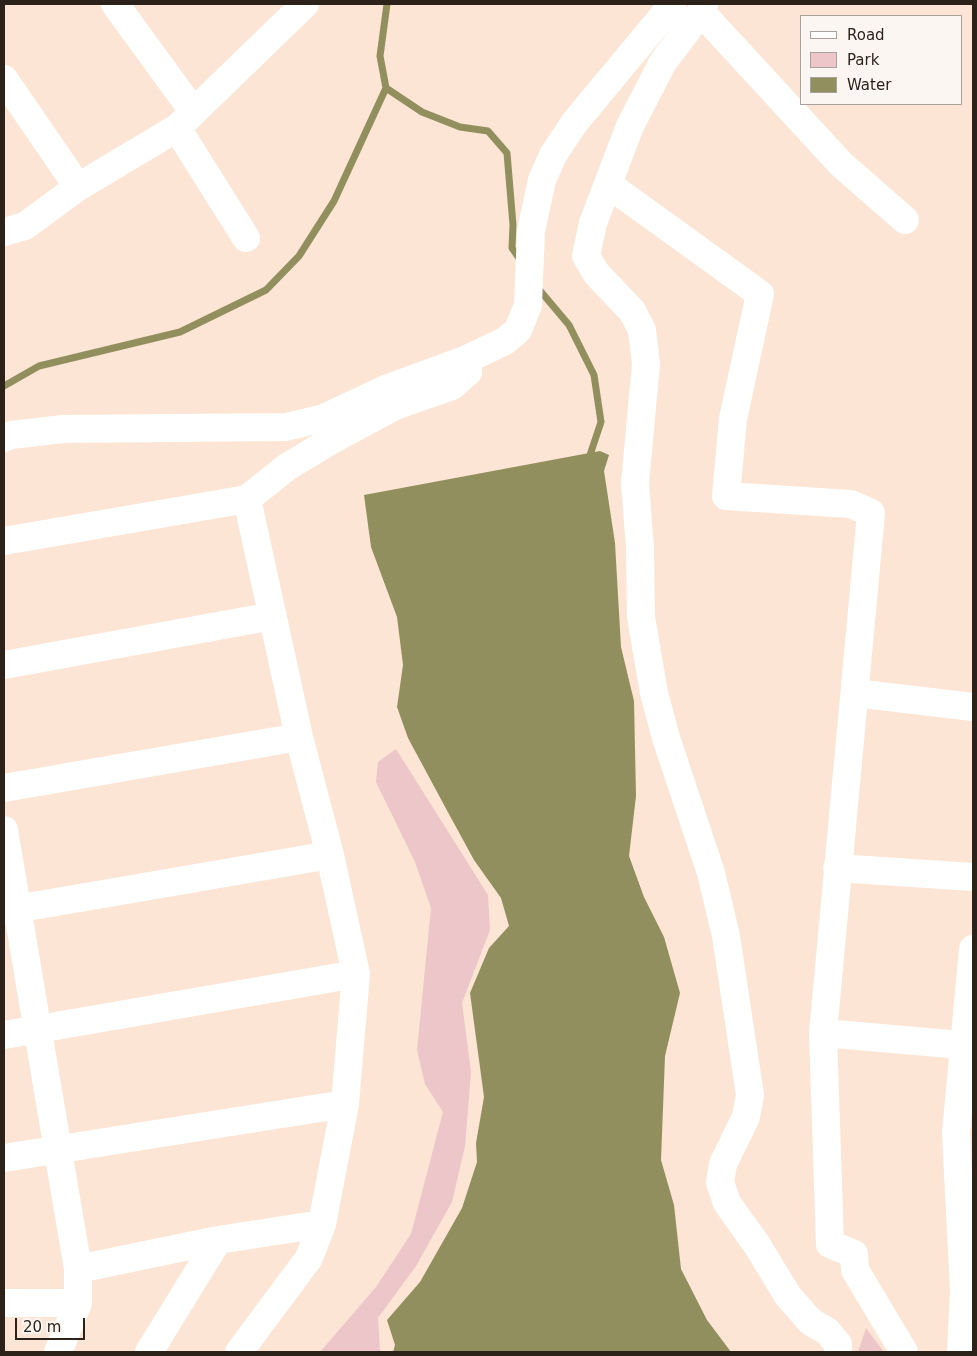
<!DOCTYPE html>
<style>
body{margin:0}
#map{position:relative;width:977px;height:1356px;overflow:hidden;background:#fce5d4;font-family:"DejaVu Sans",sans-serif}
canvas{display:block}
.frame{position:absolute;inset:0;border:5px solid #2d221a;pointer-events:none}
.legend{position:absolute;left:800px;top:15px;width:162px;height:90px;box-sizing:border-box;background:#fcf6f2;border:1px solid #a9a19c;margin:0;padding:6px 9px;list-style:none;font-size:15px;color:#2d221a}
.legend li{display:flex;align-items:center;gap:10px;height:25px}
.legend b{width:25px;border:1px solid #a9a19c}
.scale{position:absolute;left:15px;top:1318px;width:70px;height:22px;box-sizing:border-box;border:2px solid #2d221a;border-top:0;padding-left:6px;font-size:15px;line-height:18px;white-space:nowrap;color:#2d221a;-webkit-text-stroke:4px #fcf6f2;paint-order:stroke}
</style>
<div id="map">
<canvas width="977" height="1356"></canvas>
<div class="frame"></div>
<ul class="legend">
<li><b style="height:6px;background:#fff"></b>Road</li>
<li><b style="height:14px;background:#ecc6c8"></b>Park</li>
<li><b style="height:14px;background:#928f5e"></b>Water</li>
</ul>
<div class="scale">20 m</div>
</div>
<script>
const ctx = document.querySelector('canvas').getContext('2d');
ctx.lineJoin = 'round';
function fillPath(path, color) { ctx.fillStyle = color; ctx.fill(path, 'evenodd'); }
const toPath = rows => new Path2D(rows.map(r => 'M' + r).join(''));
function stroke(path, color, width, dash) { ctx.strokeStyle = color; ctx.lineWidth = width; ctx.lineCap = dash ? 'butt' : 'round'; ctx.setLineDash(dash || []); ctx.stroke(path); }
fillPath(toPath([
 [396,749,488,895,490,930,462,1003,471,1072,465,1146,452,1202,416,1266,378,1318,380,1351,320,1352,376,1287,411,1234,443,1112,425,1084,417,1050,431,908,415,862,376,782,378,762],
 [866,1328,884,1352,858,1352]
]), '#ecc6c8');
fillPath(toPath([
 [600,451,609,455,604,471,615,543,621,647,634,701,636,796,629,856,644,897,664,937,680,993,665,1056,661,1160,674,1205,681,1269,707,1320,731,1352,393,1352,395,1345,387,1320,420,1282,462,1208,477,1162,476,1143,484,1097,470,993,489,948,509,926,501,898,474,860,450,816,408,738,397,707,403,665,397,617,371,547,364,495]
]), '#928f5e');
stroke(toPath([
 [386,88,422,112,460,127,488,131,507,153,513,225,512,248,521,261],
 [537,287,569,325,594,375,601,422,588,461],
 [4,386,39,366,180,332,266,290,299,256,334,201,386,88,380,56,387,4]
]), '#928f5e', 7);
stroke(toPath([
 [115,4,193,111],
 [704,4,701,12,663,62,630,126,593,223,586,256,596,273,632,311,642,330,646,364,635,483,640,548,641,617,654,693,666,738,711,873,726,936,750,1095,746,1117,723,1164,720,1182,727,1203,757,1245,788,1296,811,1322,827,1331,838,1344,838,1352],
 [701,12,841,164,905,220],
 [4,79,78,187],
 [177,128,246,238],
 [609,185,760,294,733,419,726,496,851,504,871,513,823,1033,830,1244,854,1254,855,1270,904,1352],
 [4,232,25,226,78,187,177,128,305,4],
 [4,438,11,435,63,429,286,427,324,418,386,389,465,360,505,341,518,330,528,305,531,231,542,180,553,155,575,122,673,4],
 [4,541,247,499,287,467,332,440,395,406,452,386,468,372,465,360],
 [4,665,273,616],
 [855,693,973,707],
 [4,788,299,737],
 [4,830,78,1269,78,1303,58,1352],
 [837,868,973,877],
 [4,911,330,855],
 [823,1033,973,1046],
 [4,1035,356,974],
 [4,1158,345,1104],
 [78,1269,218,1240,322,1224],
 [4,1303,78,1303],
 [149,1352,218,1240],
 [239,1352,309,1258,322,1224,345,1104,356,974,330,855,299,737,247,499],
 [961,1352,964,1291,956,1133,973,949]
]), '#fff', 28);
</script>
